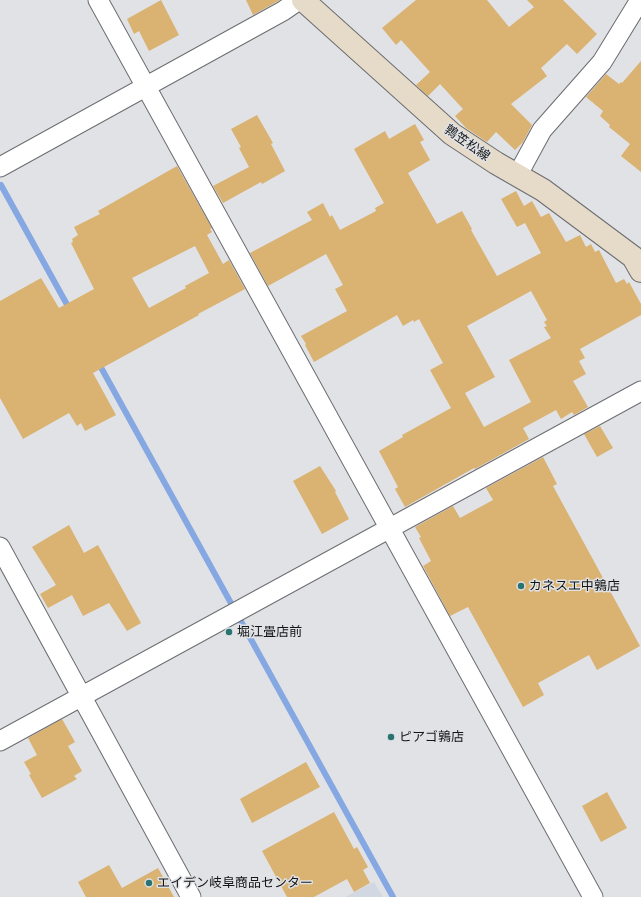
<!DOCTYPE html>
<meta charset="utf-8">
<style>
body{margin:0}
canvas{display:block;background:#e0e2e5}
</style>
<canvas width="641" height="897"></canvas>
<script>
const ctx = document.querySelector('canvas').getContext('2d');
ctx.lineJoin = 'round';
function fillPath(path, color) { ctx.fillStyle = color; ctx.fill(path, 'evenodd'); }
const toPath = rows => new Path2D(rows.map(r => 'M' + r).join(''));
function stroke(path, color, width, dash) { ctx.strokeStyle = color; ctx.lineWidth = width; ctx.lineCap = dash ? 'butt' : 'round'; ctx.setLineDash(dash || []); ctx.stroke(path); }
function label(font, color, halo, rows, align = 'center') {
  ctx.font = font + ' Inter,"Noto Sans JP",sans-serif'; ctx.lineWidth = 3; ctx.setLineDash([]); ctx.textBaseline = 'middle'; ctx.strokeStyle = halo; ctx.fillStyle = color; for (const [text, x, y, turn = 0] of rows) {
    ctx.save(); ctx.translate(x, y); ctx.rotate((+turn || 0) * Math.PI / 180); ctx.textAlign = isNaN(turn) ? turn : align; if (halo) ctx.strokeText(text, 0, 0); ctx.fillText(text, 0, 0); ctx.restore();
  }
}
fillPath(toPath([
 [374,882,383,897,345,897]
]), '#d1d8e1');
stroke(toPath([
 [1,185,70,310],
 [98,362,393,897]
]), '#86a8e2', 6);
fillPath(toPath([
 [161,0,179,35,149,51,139,31,134,34,127,19],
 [246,0,280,0,253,15],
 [416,0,487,0,509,27,534,7,527,0,563,0,597,34,577,54,567,44,541,68,547,76,511,104,532,125,523,142,515,150,496,132,487,142,466,128,455,116,463,109,440,84,428,96,416,85,430,72,401,40,396,45,382,28],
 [641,61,641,172,621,156,630,144,609,127,610,125,600,116,603,111,586,97,606,74,619,84,621,82,622,83],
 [257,115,273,143,271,144,285,171,262,184,261,182,223,203,213,186,249,167,239,148,241,147,231,129],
 [415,124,424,140,420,142,430,160,408,173,437,224,462,211,472,229,471,230,497,276,541,253,525,223,517,227,501,199,516,191,524,206,532,201,541,217,549,213,566,242,580,235,586,247,591,244,595,252,599,250,616,283,624,279,627,284,629,282,641,304,641,315,580,349,585,358,579,361,586,374,573,381,588,407,574,415,572,412,561,419,556,410,523,428,529,439,475,469,474,468,405,507,395,489,398,487,379,451,403,437,402,435,451,408,430,370,443,363,419,319,414,322,413,320,403,326,397,315,314,362,305,345,306,344,301,336,347,311,335,289,343,285,326,254,268,286,250,253,312,220,307,212,323,203,330,217,332,215,340,230,376,211,375,208,384,203,354,149,385,131,389,139],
 [531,291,547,320,544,322,547,326,544,327,551,338,509,360,531,402,484,427,465,393,495,377,467,326],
 [177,166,212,228,210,229,212,232,207,235,223,264,229,260,245,289,198,314,199,315,93,373,116,415,85,431,81,423,77,426,69,413,23,439,0,398,0,301,41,278,59,308,94,289,71,243,73,242,72,239,78,235,74,227,100,214,98,211],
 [195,246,209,273,185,286,186,288,149,308,132,278],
 [600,426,613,448,597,457,584,434],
 [543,457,557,484,553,486,640,646,597,670,589,655,538,683,544,695,523,707,468,607,450,616,423,566,431,561,419,538,421,537,415,527,453,506,460,518,493,500,486,488],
 [320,466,336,491,335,492,349,519,322,534,293,481],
 [69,525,84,553,98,545,141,623,127,631,109,603,83,616,72,595,48,608,40,594,56,585,32,547],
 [62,719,75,742,68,746,82,771,74,776,77,779,42,798,29,775,31,774,24,762,37,755,28,738],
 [306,762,320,787,252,823,240,799],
 [607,792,627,828,601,842,582,806],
 [334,812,354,849,357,847,368,867,363,870,370,883,354,892,347,879,314,897,287,897,262,851],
 [109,865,122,888,158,868,174,897,86,897,78,882]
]), '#dab272');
const street = toPath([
 [98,0,593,897],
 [0,167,283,11,299,0],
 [517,176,542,130,602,62,640,0],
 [0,547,191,897],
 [0,741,641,391]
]);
const secondary = toPath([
 [303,0,452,134,496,163,543,190,633,257,641,271]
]);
stroke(street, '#6c6d70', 21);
stroke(secondary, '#6c6d70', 24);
stroke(street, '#fff', 19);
stroke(secondary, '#e6dac8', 22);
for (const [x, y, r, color] of [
 [521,586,4,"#297371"],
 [229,632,4,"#297371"],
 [391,737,4,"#297371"],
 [149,883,4,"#297371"]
]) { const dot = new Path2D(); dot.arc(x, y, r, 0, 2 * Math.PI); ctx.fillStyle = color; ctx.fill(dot); stroke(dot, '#e0e2e5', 1.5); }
label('13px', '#141516', '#e0e2e5', [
 ["鶉笠松線",467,143,35]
]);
label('13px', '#141516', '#e0e2e5', [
 ["カネスエ中鶉店",529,586],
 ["堀江畳店前",237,632],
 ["ピアゴ鶉店",399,737],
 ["エイデン岐阜商品センター",157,883]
], 'left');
</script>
